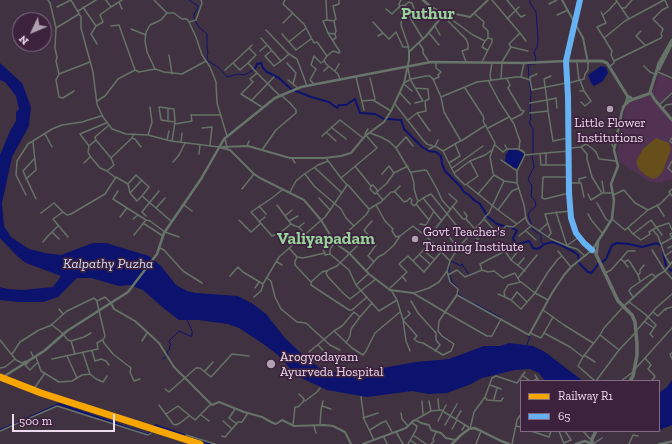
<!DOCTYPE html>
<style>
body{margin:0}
#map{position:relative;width:672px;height:444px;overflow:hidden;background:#413242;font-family:"Zilla Slab",serif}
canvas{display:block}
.legend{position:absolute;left:520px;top:380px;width:140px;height:52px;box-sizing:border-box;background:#3d223d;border:1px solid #836c83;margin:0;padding:5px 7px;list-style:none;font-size:12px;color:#eddbed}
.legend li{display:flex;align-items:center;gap:8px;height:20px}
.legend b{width:20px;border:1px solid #836c83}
.north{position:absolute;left:12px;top:12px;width:40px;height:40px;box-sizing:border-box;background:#3d223d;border:1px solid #836c83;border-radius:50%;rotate:226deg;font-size:11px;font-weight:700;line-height:16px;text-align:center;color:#eddbed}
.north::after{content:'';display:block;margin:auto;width:14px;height:18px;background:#b1a0b1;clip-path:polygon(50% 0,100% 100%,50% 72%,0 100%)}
.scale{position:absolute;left:12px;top:414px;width:103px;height:18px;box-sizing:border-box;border:2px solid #eddbed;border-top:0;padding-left:5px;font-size:12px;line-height:14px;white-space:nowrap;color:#eddbed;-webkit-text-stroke:3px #3d223d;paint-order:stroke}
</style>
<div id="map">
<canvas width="672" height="444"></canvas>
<ul class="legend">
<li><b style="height:5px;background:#f7a600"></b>Railway R1</li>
<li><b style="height:5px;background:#66b1f2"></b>65</li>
</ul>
<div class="north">N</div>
<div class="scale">500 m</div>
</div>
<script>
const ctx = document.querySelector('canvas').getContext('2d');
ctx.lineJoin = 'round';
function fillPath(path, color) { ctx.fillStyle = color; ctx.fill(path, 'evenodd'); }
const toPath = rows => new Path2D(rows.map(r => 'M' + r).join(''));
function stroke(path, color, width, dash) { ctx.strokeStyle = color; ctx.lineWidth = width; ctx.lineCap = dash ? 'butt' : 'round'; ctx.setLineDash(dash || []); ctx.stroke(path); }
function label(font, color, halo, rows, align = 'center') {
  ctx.font = font + ' "Zilla Slab",serif'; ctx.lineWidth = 3.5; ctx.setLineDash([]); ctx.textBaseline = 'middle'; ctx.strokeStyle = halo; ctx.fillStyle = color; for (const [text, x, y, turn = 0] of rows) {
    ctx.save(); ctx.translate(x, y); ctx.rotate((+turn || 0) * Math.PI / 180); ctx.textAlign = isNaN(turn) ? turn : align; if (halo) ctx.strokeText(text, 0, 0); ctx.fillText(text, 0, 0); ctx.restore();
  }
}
fillPath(toPath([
 [660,73,672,81,672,91,660,103,652,93],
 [645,96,651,96,672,121,672,179,661,183,650,182,620,162,617,154,626,105,628,102]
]), '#513252');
fillPath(toPath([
 [656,138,669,143,671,149,663,171,658,177,653,179,645,175,639,169,636,162,639,156,643,149]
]), '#664f1a');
fillPath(toPath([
 [0,63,22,83,31,107,29,126,12,157,2,203,4,226,11,237,29,249,45,253,61,255,93,243,106,243,149,256,161,266,176,285,187,291,196,293,238,296,253,304,266,314,285,338,303,355,321,369,340,373,360,372,416,362,449,359,484,346,500,346,509,343,533,346,545,352,583,381,545,381,539,373,530,369,515,370,482,378,471,384,447,393,429,394,412,391,367,397,327,390,297,376,278,355,262,343,239,328,228,324,198,320,179,320,161,306,143,290,130,285,119,286,91,278,77,278,58,297,43,302,18,302,0,300,0,287,8,289,23,290,53,287,61,276,26,263,17,256,0,238,0,155,10,131,16,121,16,112,19,109,16,96,5,82,0,80],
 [601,66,606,67,608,73,602,82,594,86,591,83,588,75],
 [510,149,517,150,524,154,518,168,514,168,505,161,506,154],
 [672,380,672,425,659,430,659,393,667,387]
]), '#0c136e');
stroke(toPath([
 [189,0,198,6,197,10,194,14,194,19,199,27,207,34,207,47,208,54,207,55,208,61,218,67,227,77,238,74,245,75,253,70],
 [530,0,530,3,536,12,538,40,537,47,534,52,536,58,535,61],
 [529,78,528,64,535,64],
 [529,81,531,91,530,112,531,119,529,122,533,129,533,154],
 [532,226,529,218,528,215,530,211,536,206,535,201,531,196,532,186,528,179,534,167,532,156],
 [532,229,541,235,541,242,544,244],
 [451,261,461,266,462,264,469,275,479,271],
 [449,266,449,271,452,282,457,287],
 [458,292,459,295,469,301],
 [474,303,501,318],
 [526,347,530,337,528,336],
 [168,355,167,352,170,349,169,347,171,345,169,341,179,331,190,336,192,336,192,331,187,320],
 [163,359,167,356]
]), '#0c136e', 1);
stroke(toPath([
 [255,69,257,64,261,63,263,68,267,72,279,78,291,89,311,97,329,102,337,108,339,105,346,105,355,99,360,113,375,114,384,119],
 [387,119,401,120,404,129,422,147,429,151,436,152,441,156,442,164,445,171,460,186,464,192,469,195,474,200,480,204,488,217,497,224,507,227],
 [511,227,517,231,513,238,515,243,519,244,529,241,533,248,537,249,541,247,544,244,553,242,561,245,574,252,578,255,579,261],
 [663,252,666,266],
 [602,262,606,259,612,245,617,243,629,244,642,247,657,243,661,246],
 [579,263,588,272,591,273,594,270,598,264],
 [668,268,672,271],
 [24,420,59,404,146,434,149,434,151,431],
 [152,429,155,425,187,436],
 [0,430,20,422],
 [195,438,211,444]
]), '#0c136e', 2);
stroke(toPath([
 [48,0,50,3,56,28,55,48,57,57,56,61,59,74],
 [71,0,81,17,81,28,93,72,97,104,103,117,112,129,126,134,148,135,171,141,219,147],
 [106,0,111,7,122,0],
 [154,0,167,13,174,13,182,19,187,19,189,22,196,37,202,55,210,67,216,82,217,103,227,136],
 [285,0,283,4,304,24,314,43,317,42,327,56,324,60,326,64,338,74,340,79],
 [326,0,327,20,334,21,336,31,335,34,336,38,332,40],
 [401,0,399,4,402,15,401,25,408,45,409,52],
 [492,0,520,33,509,44,511,47,502,62,501,79],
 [507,0,520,16,521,17,525,15],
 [616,0,629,19],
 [119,2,122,9],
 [549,4,557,0],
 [405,5,409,2,412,3,416,14],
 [57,7,71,0],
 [83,7,96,26],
 [622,8,625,8,632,0],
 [386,9,392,14,400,6,405,5,412,21,423,39],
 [78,11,96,0],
 [601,12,606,23,597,27,604,38],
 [444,14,473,35,485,41,482,47,487,50],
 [475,14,484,22,483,26,488,31,488,38,485,41],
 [557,15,568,10],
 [603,15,609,10,617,1],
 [448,17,448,21,466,39,468,44,468,49,462,51,466,62],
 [507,19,519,7],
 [327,20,323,21,328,33],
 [334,21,336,19,333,6,339,4,339,0],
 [189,22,196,20,202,3,201,0],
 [373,22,383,33],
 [283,23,293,13],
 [111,26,119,25,135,70,139,72,155,69,164,72,182,74,206,61],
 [435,26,440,35],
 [56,28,79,14],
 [306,28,289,42,296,50,311,39],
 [131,29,146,35],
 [266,30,289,54,297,59,307,86],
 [641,31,636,36,645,45],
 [429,33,439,45],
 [520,33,526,41],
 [282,34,289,42],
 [378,36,383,33,389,39,396,32,403,47,409,47],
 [261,38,281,61,289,54],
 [419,43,423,49,423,53,429,62],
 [97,44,91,34,96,26,103,22,100,15,101,14,111,7],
 [511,47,528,51],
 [249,48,252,45],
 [260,51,267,45],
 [271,51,265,56,274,66,281,61],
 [169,55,172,74],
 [327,56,333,51,339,53,340,52,328,33,335,34],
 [614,61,661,38,662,36,661,34,663,29,653,19,662,10,668,7,665,0],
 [482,62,492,42,492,39,488,38],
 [248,63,256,55,249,48,233,63,240,70,248,63,257,73],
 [287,63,296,73,293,84],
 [577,63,579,80],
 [644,66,650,72,657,75],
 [609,67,614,63,614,61,611,55,612,51,604,38,625,21,664,0],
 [408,68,410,79,423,101,415,103],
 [155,69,147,52,145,41,146,32,150,25,161,20,167,13],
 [225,70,233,63],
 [324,71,328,67],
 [335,71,339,64],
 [658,72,672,78],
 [551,76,544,79,547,100,556,98,557,108],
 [356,77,364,110],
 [521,77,524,63],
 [370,78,375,99,374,101],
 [434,79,439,77,438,75,441,72,436,68,436,62],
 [507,79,510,85,508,88,521,110,524,111,522,114,512,119],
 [288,80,298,88],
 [530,80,530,77,537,74],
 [580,80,584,91,591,101,585,106,581,102],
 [491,81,490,75,492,63],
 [489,82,499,101,514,124,520,141,519,149],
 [404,83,411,79,426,76,430,76,433,79,441,97,444,112,461,141,486,125],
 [569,83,584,79,585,74,588,70,588,63],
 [314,84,310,80,316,69,311,65,314,56,321,63,324,61],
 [404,84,412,91],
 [415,88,428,89,429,99,425,101,426,111,417,113],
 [465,88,483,116,484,119,483,121,495,143,490,157,493,173,494,175,504,181,517,183],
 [74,91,63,98,59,97,56,80,59,74,90,62],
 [580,91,584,91],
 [400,93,410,104],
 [441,97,477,82,516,77,521,77,530,80,532,90,566,83],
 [97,101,105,96,118,79,135,70],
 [251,101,274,77],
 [362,101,373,100,391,111],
 [530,103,547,100,548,111,530,113],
 [395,104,423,140,427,144,433,146],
 [659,105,672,93],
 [262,107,241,94,253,82,250,79,257,73,279,95],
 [168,108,168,120],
 [662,109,666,105,672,104],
 [548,111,553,141,568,138],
 [408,120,417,113,430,131],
 [612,120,617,125,618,124],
 [106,123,80,134,89,146,88,152,90,156,100,168,107,171,116,178],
 [175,124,192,121,191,115,220,115],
 [331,127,346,139],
 [202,128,212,127,210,145],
 [488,128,509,117],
 [326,132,336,141],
 [370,133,381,137,390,142,396,148,411,173,414,183,414,189,417,199,419,201,423,198,441,220],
 [45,134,52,147],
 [134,134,132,138,135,139,141,147],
 [148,135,152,122,150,107],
 [322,136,340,120,363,138],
 [612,136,610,140,614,149],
 [672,138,670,141,672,143],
 [225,139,227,147],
 [96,140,111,158,114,165,107,171],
 [167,140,169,131],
 [172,141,175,122,174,109,159,107,161,120,175,122],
 [181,142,182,133],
 [495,145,503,152,507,149],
 [505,145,507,149,519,149,524,152,525,155,517,171,517,183,524,205,526,219,529,224,551,239,567,246,577,249,585,256],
 [89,146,96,140,95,137,108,126],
 [247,146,249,141],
 [435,146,438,140],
 [581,147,586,144,593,149,596,152,599,159,616,161],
 [396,148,406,137,413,146],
 [571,148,581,147,587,154,587,159,592,177,602,193],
 [429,149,435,146,443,151,455,175,465,185,478,176,470,161,485,155,492,150],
 [262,150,276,130,296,113,296,110,290,103,282,96],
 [443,151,460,141],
 [199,154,200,145],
 [540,154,541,165,546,165],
 [525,155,546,153],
 [111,158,132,138],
 [292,158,295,163],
 [326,158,341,178],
 [34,159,23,171,36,199],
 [501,160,517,171],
 [672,161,668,168,672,172],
 [173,162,179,155,185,143],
 [84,163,90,157],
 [449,163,460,156,455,144],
 [567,165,546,165,546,153,569,151],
 [355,166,371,186,373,185,378,191,375,194,370,189,371,186],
 [315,168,341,192],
 [452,168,483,146],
 [412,172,425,170,427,171,437,189,442,200,450,209],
 [454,173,470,161],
 [305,174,314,186,341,209,346,218,354,226],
 [382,174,389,166,394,173,408,166],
 [568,177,543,177,542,198,545,199,569,193],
 [26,179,36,170,33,142],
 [602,181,604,193],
 [570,183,579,183,579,179,586,177],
 [579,183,581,183,584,197],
 [348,185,369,209,381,202,391,192,394,192,400,186],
 [467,185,498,210],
 [519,188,512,191,498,210,517,224,526,217],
 [242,189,254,174],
 [672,189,669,192,672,196],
 [282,190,272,198,251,212,272,236,281,232,291,246],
 [118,191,113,199,146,220,150,221,165,232,179,237],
 [378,191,387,183,394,173],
 [290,192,296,181,303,175,318,165,328,161],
 [376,192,383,200],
 [395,192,404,202,407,201,410,198,412,200,411,203,414,206,416,204],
 [130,193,142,180],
 [478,194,494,175],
 [588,194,591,200,602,193,612,193],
 [26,195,16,175,17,161,28,144,52,129,62,125,82,122,101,116],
 [613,195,624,190,635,203,648,210],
 [142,196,137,201,130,193,128,184,136,175,149,187,142,196,171,221],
 [319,198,330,210],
 [423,198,431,194,456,225],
 [418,201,416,204,429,220],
 [597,203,606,219,610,222],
 [184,205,192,211],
 [277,205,291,224,281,232],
 [376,205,385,221,393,229,392,231,396,237,400,236,413,226,428,238,450,261],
 [657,205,664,216],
 [259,206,266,214],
 [452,206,463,219,466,219,474,228],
 [156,208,165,198],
 [464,212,467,216,466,219],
 [556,212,567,246],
 [41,213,54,203,63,212],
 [588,214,592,221,603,234],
 [146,216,142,212,159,191],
 [285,216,292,210],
 [120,217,127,208],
 [484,218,489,213,504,181],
 [133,219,138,215],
 [612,219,625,230,648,210,660,204,670,194],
 [239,220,251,232,260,224],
 [289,221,298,216],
 [372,221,364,230,368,235,337,266,328,270,326,273,328,277,343,293,350,299,376,279],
 [259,222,265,217],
 [143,223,163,236],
 [304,223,299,227,305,234],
 [291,224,295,226,299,227],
 [420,224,426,225,434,211],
 [477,226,485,235],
 [628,228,633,234,651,220,662,235],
 [443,229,458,248],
 [653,230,658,236,665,256,670,264],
 [526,231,536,240],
 [539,231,548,223],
 [52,232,59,239],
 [471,232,478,239],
 [633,234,641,240,650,234,649,232,657,227,669,223,672,230],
 [134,235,146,220],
 [519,236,531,226],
 [68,237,53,219,63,212,67,215,71,214,105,194,116,177,128,184],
 [548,237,551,233,545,214,570,211],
 [428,238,457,201,449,194],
 [320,239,325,255,330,254,349,270,356,285,379,311,397,300],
 [43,242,47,237,58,226],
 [431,242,413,261,424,272,441,252],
 [661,244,672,238,670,234,672,233],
 [568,245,579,237],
 [521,247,511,260,525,271],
 [160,248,164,250,183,271,202,283],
 [289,248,297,257,295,261,295,265,311,282,311,285,349,310,351,310],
 [668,248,672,246],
 [423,250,434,259],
 [652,250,665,271,672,279],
 [558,251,562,256],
 [330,254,330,249,335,243,366,215,369,210],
 [420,255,430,264],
 [665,256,672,251],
 [297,257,303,258,325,253],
 [621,259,624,262,628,260,630,262,638,275],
 [277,262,282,265],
 [374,262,368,256,376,245],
 [624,262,628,267],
 [518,265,524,258],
 [482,270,480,264,505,251,511,260],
 [366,271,378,257,384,254,394,245,400,236],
 [605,273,611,270,628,251,635,251],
 [448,275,457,270,465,277,482,270,488,272,494,271,503,278,515,273,520,282],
 [230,276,238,267,243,272,263,284,279,257,325,217,330,210,347,185,341,178,377,148,365,134,368,129],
 [402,276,406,281],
 [267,278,271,281,275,297,281,309,297,322,306,323,330,345,340,350],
 [518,278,537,255],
 [640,281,638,275,640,273,640,270,644,265],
 [311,282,322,272,325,271,327,271],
 [356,285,368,274],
 [255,288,259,282],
 [389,289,407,272,399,264,408,256,413,261],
 [391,290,397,300,403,320,417,336,414,339,418,342,423,343,443,355,451,351,454,344,442,336,438,331,439,321,445,312,487,336,492,336,501,319],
 [414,293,429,288,439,282,447,271],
 [498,294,505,297],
 [457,295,458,289,450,282,447,271,450,261,458,248,484,219,498,234,506,226,513,227,517,224],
 [254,297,261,291,263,285],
 [633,297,629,291,631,288,650,275,652,274,656,277],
 [512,299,517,292,527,302],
 [548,300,535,293,521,282,508,285,504,292,505,297,511,300,521,309,535,293,548,272,558,259,562,256,571,267],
 [411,301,418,313,436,333,436,340,440,345,435,351],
 [97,302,105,336,103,340,104,343,113,354,131,368,130,372,134,381,140,379],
 [629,302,645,314,656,325,650,334,653,337],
 [372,303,360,317,354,312,342,326,334,331,352,348,363,355,366,351,375,333,400,312],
 [59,309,63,314],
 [665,309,672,307],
 [352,310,367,297],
 [543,310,564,325,593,343],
 [408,311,410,314,403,320,406,341,410,351],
 [653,312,658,316,665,309,666,310],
 [645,322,654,328],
 [50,326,67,311,94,298,97,301,105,297,111,303],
 [637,330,656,308,672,294],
 [530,333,541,338,544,333,546,334,570,347,583,357],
 [544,333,553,317],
 [600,335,619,350],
 [0,340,16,360,22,363,26,361],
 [71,341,75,354],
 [142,341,147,333],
 [346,343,350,336,351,329,360,317],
 [318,345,324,351],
 [92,351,95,361,101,359,106,361,109,365],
 [31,352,34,358],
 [309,352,334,331],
 [83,353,90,374],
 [672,353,670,354,672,359],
 [12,354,20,342,39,330,52,325,61,332,68,340,71,341,84,337,91,333],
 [584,355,595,362],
 [67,356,77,378],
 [36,357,41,371,59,382,72,381,82,375,90,374,96,379,103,382,107,376],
 [645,358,651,365,648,369,655,376,652,381],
 [52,359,98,349,97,343,102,340],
 [28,363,25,365,30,370,37,363],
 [0,368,5,367,15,359],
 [636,368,672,328],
 [205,371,213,362],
 [522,375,530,381],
 [535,375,539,381],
 [534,381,537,378],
 [595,381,578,366,583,357,600,335,604,328,623,307],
 [596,381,619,350,635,333],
 [621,381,633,372],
 [490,385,501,389],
 [165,389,169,392,196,368,200,368,211,377,232,354,249,356],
 [33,390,45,373],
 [361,397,364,419,374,440],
 [485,397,487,400,501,401,503,398],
 [438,399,439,410],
 [494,399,497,388],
 [305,401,317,392,320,388],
 [422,401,423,415],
 [429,401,431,411],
 [159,405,173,424,176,425,180,423,189,416],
 [322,406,331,409],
 [235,409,229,418,237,424],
 [401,413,402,419,408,426],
 [166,414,178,406,195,420,211,404],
 [201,415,209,421],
 [363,418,378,413],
 [417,419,431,411,441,410,470,428],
 [456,419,461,411],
 [223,421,232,429],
 [438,421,446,405],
 [293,425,295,407,298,407,303,402,304,399,299,394],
 [320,425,321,410,323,401],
 [445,425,457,404],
 [314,426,316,433],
 [516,426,521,427],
 [452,429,457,420],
 [470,429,474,412,485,397,492,378,496,376,517,383,525,372],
 [370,430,381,423,386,421,392,432],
 [462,430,465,425],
 [0,431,57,406,148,435,151,433],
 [531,431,549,437,551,431],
 [559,431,564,444],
 [583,431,591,440],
 [396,432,403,444],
 [186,435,215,444],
 [413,435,426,444],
 [222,436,225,437,238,422,242,422,248,413],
 [384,437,387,444],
 [410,440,416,444],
 [564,443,571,440,565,431],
 [408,444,416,430,417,426,412,423],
 [431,444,434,441,433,439,436,432],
 [476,444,481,431],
 [512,444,517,420,521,414],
 [593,444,602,438],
 [629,444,633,435,638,436],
 [658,444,672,441],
 [663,444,672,442]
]), '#667367', 1.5);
stroke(toPath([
 [562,0,583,38,588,63],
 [219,147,230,150,254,174,260,178,304,200,321,220,335,243,349,253,369,274,390,290,413,293,445,312,457,295,529,335,552,293,564,275,571,267,592,250],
 [223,147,248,146,290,158,324,158,341,156,351,153,365,136,384,122,391,111,404,83,409,60,409,52,413,48,426,36,444,14,451,13,470,17,488,0],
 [111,303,114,309,135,321,159,343,174,367,212,405,219,402,244,412,262,417,273,423,276,424,282,420,294,426,325,425,333,426,345,432,351,444],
 [624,306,658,275,665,271,672,262],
 [363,444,406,428,413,421,416,420,421,423,429,425,431,430,441,433,446,438,455,440]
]), '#667367', 2);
stroke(toPath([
 [423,0,431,7,444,14],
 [623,107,629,101],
 [593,249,612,219,614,200,611,184,618,166,614,150,622,111,627,100],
 [597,253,598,242],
 [0,379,44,351,67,331,128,292,157,254,164,233,201,179,224,139,275,98,301,87,431,62,524,63,566,61],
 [452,444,461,435,469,429,474,428,479,430,501,441,509,444],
 [576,444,585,441,592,444]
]), '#67756a', 2.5);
stroke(toPath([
 [566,61,602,61,607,63,628,97],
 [659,69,671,45],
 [650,92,659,63,672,40],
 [650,92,655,100,672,120],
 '627 99a2 2 0 1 1 4 0a2 2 0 1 1-4 0Z',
 [631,100,651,93]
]), '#667368', 3);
stroke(toPath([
 [580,0,566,61,568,97,569,193,571,218,576,233,584,243,592,250],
 [594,250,618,301,632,315,635,322,637,344,637,355,633,376,630,381],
 [592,444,592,439,596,431]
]), '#6a726c', 3.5);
const rail = toPath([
 [0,378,40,394,196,444]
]);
stroke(rail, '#737374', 2.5);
stroke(rail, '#3d223d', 1, [3]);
stroke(toPath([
 [580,0,566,61,568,97,569,193,571,218,576,233,584,243,592,250]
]), '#66b1f2', 6);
stroke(toPath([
 [0,377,41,393,200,444]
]), '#f7a600', 7);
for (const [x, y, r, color] of [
 [610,109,4,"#b1a0b1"],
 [415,239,4,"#b1a0b1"],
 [271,364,5,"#b1a0b1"]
]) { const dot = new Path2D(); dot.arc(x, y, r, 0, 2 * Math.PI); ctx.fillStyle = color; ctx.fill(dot); stroke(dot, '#3d223d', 1.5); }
label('13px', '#eddbed', '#3d223d', [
 ["Little Flower",610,123,"center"],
 ["Institutions",610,138,"center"],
 ["Govt Teacher's",423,232],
 ["Training Institute",423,247],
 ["Arogyodayam",280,357],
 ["Ayurveda Hospital",280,372]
], 'left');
label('italic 14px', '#d0dbf5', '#3d223d', [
 ["Kalpathy Puzha",108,264]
]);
label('bold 17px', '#97d39b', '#3d223d', [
 ["Puthur",428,14],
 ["Valiyapadam",326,239]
]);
</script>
